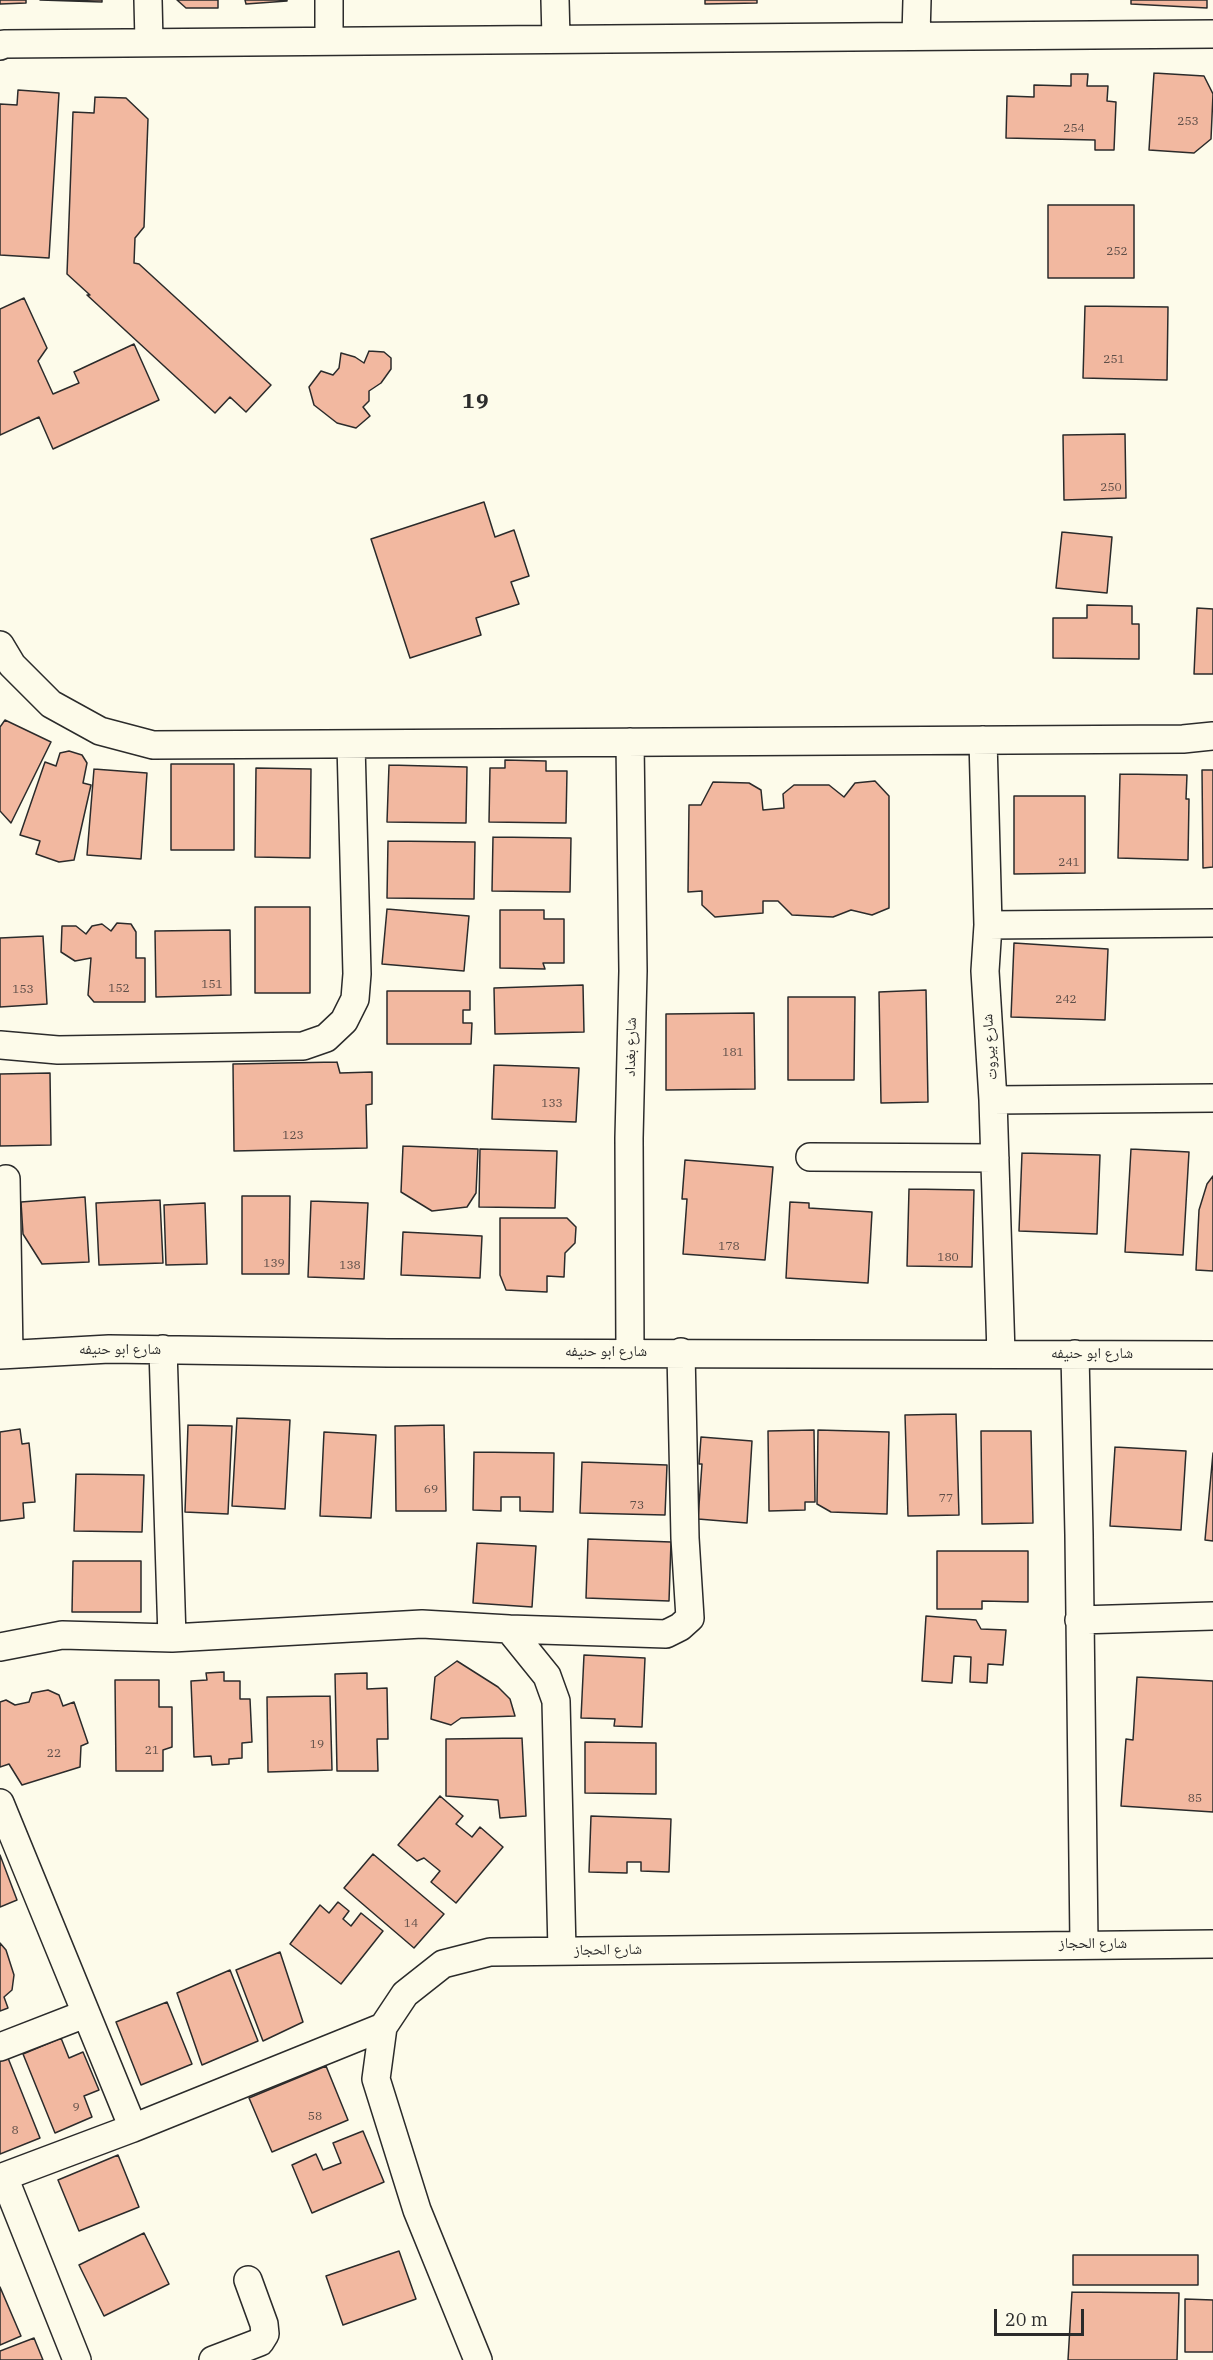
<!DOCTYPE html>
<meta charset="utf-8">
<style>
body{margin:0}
#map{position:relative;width:1213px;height:2360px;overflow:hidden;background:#fdfbea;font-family:"IBM Plex Serif",serif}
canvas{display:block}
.scale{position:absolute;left:994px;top:2309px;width:90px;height:27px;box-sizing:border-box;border:3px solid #2b2b2b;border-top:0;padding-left:8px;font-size:18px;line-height:21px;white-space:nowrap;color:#2b2b2b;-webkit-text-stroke:4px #fdfbea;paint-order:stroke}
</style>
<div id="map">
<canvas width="1213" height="2360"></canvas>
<div class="scale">20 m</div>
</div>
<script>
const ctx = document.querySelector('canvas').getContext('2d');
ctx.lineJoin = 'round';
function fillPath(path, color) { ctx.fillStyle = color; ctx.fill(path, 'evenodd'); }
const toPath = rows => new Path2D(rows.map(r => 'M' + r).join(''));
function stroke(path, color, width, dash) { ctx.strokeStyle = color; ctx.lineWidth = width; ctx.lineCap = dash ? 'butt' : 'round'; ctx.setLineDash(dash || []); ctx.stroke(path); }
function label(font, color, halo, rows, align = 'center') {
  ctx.font = font + ' "IBM Plex Serif","Noto Naskh Arabic",serif'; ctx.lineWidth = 4.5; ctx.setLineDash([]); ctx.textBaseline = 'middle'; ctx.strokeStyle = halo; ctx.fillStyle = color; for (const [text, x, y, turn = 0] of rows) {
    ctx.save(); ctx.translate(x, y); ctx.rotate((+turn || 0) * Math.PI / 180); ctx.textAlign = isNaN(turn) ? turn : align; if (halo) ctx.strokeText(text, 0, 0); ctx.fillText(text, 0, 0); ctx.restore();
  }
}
const building = toPath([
 [0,0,26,0,26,3,0,4,0,0],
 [40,0,102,0,102,2,40,0],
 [177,0,218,0,218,8,186,8,177,0],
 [245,0,287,0,287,1,246,4,245,0],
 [705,0,757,0,757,3,705,4,705,0],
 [1131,0,1207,0,1207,8,1131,4,1131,0],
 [1154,73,1204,76,1213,94,1211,139,1194,153,1149,150,1154,73],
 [1071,74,1088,74,1087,86,1108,86,1107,101,1116,102,1114,150,1095,150,1095,140,1006,138,1007,96,1034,97,1034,85,1071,86,1071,74],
 [18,90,59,93,49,258,0,255,0,104,17,105,18,90],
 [95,97,126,98,148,119,144,227,135,238,134,263,139,264,271,385,246,412,230,397,215,413,87,295,90,295,67,274,73,112,94,113,95,97],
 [1048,205,1134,205,1134,278,1048,278,1048,205],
 [24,298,47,348,38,361,53,394,79,383,74,372,134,344,159,400,53,449,39,417,0,435,0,309,24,298],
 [1085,306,1168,307,1167,380,1083,378,1085,306],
 [369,351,384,352,391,358,391,369,381,383,369,391,369,401,363,407,370,416,356,428,337,423,314,405,309,387,321,371,333,375,339,368,341,353,355,357,364,363,369,351],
 [1125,434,1126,498,1064,500,1063,435,1125,434],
 [484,502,495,537,514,530,529,576,511,582,519,604,476,618,481,635,410,658,371,539,484,502],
 [1062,532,1112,537,1107,593,1056,588,1062,532],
 [1087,605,1132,606,1132,624,1139,624,1139,659,1053,658,1053,618,1087,618,1087,605],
 [1197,608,1213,609,1213,674,1194,674,1197,608],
 [5,720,51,742,11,823,0,811,0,727,5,720],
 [69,751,82,755,87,763,83,783,91,785,74,860,59,862,36,854,40,841,20,835,45,762,56,766,60,753,69,751],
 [505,760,546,761,546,771,567,771,566,823,489,822,490,768,505,768,505,760],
 [171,764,234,764,234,850,171,850,171,764],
 [389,765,467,767,466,823,387,822,389,765],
 [256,768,311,769,310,858,255,857,256,768],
 [94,769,147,773,141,859,87,855,94,769],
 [1202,770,1213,770,1213,867,1203,868,1202,770],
 [1120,774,1187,775,1186,799,1189,799,1188,860,1118,858,1120,774],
 [875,781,889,796,889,908,872,915,851,910,833,917,792,915,778,901,763,901,763,913,715,917,702,905,702,891,688,892,689,805,701,805,713,782,749,783,761,790,763,810,784,808,783,794,794,785,829,785,844,797,855,783,875,781],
 [1014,796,1085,796,1085,873,1014,874,1014,796],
 [493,837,571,838,570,892,492,891,493,837],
 [388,841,475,842,474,899,387,898,388,841],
 [255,907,310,907,310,993,255,993,255,907],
 [387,909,469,916,464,971,382,964,387,909],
 [500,910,544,910,544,919,564,919,564,963,543,963,545,969,500,968,500,910],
 [117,923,131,924,136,932,136,958,145,958,145,1002,94,1002,88,995,91,958,75,961,61,952,62,926,76,926,86,934,92,926,102,924,111,931,117,923],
 [230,930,231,995,156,997,155,931,230,930],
 [43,936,47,1004,0,1007,0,938,43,936],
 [1014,943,1108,949,1105,1020,1011,1017,1014,943],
 [583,985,584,1032,495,1034,494,988,583,985],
 [926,990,928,1102,881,1103,879,992,926,990],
 [387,991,470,991,470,1010,463,1010,463,1023,472,1023,471,1044,387,1044,387,991],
 [788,997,855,997,854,1080,788,1080,788,997],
 [754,1013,755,1089,666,1090,666,1014,754,1013],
 [337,1062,340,1073,372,1072,372,1104,366,1105,367,1148,234,1151,233,1064,337,1062],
 [494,1065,579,1068,576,1122,492,1119,494,1065],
 [50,1073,51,1145,0,1146,0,1074,50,1073],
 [403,1146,478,1149,476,1193,467,1207,432,1211,401,1192,403,1146],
 [480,1149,557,1151,555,1208,479,1207,480,1149],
 [1131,1149,1189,1152,1183,1255,1125,1252,1131,1149],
 [1022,1153,1100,1155,1097,1234,1019,1231,1022,1153],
 [685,1160,773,1167,765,1260,683,1254,687,1199,682,1199,685,1160],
 [1213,1176,1213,1271,1196,1270,1199,1210,1207,1184,1213,1176],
 [909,1189,974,1190,972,1267,907,1266,909,1189],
 [242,1196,290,1196,289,1274,242,1274,242,1196],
 [85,1197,89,1262,42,1264,23,1234,21,1202,85,1197],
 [160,1200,163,1263,99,1265,96,1203,160,1200],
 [311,1201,368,1203,364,1279,308,1277,311,1201],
 [790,1202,809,1203,809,1208,872,1212,868,1283,786,1278,790,1202],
 [205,1203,207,1264,166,1265,164,1205,205,1203],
 [500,1218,567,1218,576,1227,575,1243,565,1253,564,1277,547,1276,547,1292,506,1290,500,1275,500,1218],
 [403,1232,482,1236,480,1278,401,1275,403,1232],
 [956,1414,959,1515,908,1516,905,1415,956,1414],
 [237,1418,290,1420,285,1509,232,1506,237,1418],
 [188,1425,232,1426,228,1514,185,1512,188,1425],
 [444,1425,446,1511,396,1511,395,1426,444,1425],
 [20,1429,22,1444,29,1443,35,1502,23,1503,24,1518,0,1521,0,1432,20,1429],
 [814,1430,815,1502,805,1502,805,1510,769,1511,768,1431,814,1430],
 [818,1430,889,1432,887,1514,831,1512,817,1504,818,1430],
 [981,1431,1031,1431,1033,1523,982,1524,981,1431],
 [324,1432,376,1435,371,1518,320,1516,324,1432],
 [701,1437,752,1441,747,1523,698,1519,702,1464,699,1464,701,1437],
 [1115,1447,1186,1451,1181,1530,1110,1526,1115,1447],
 [474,1452,554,1453,553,1512,520,1511,520,1497,501,1497,501,1511,473,1510,474,1452],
 [1213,1453,1213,1541,1205,1540,1213,1453],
 [582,1462,667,1465,665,1515,580,1513,582,1462],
 [76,1474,144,1475,142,1532,74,1531,76,1474],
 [588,1539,671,1542,669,1601,586,1598,588,1539],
 [477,1543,536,1546,532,1607,473,1603,477,1543],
 [937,1551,1028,1551,1028,1602,982,1601,982,1609,937,1609,937,1551],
 [73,1561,141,1561,141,1612,72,1612,73,1561],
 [926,1616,976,1620,981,1629,1006,1630,1003,1665,988,1664,987,1683,970,1682,971,1657,954,1656,952,1683,922,1681,926,1616],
 [584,1655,645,1658,642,1727,614,1726,615,1719,581,1718,584,1655],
 [457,1661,498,1687,510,1699,515,1716,461,1718,451,1725,431,1719,435,1677,457,1661],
 [224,1672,224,1681,240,1681,240,1699,250,1699,252,1742,242,1743,242,1758,229,1759,229,1764,212,1765,211,1756,194,1757,191,1681,207,1680,206,1673,224,1672],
 [367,1673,367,1689,387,1688,388,1739,377,1739,378,1771,337,1771,335,1674,367,1673],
 [1137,1677,1213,1681,1213,1812,1121,1806,1126,1739,1133,1740,1137,1677],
 [115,1680,159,1680,159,1707,172,1707,172,1747,163,1750,163,1771,116,1771,115,1680],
 [48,1690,59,1695,63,1706,74,1702,88,1743,81,1746,80,1767,22,1785,9,1764,0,1767,0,1702,6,1700,15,1705,29,1702,32,1693,48,1690],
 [330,1696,332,1770,268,1772,267,1697,330,1696],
 [522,1738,526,1816,500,1818,498,1800,446,1796,446,1739,522,1738],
 [585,1742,656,1743,656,1794,585,1793,585,1742],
 [440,1796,463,1816,456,1824,472,1837,480,1827,503,1847,456,1903,431,1882,440,1871,424,1858,417,1861,398,1845,440,1796],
 [591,1816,671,1819,669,1872,641,1871,641,1862,627,1862,627,1873,589,1872,591,1816],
 [373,1854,444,1914,414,1948,344,1888,373,1854],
 [0,1855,17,1900,0,1907,0,1855],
 [338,1902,349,1911,343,1919,351,1926,361,1913,383,1931,341,1984,290,1944,320,1905,329,1913,338,1902],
 [0,1943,6,1950,14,1975,12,1990,4,1997,8,2008,0,2011,0,1943],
 [280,1952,303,2022,263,2041,236,1970,280,1952],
 [230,1970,258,2041,202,2065,177,1993,230,1970],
 [167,2002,192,2064,141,2085,116,2022,167,2002],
 [61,2038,69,2058,83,2052,99,2090,84,2096,92,2117,55,2133,23,2054,61,2038],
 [8,2058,40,2138,0,2154,0,2061,8,2058],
 [326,2066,348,2120,272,2152,249,2098,326,2066],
 [363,2131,384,2182,312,2213,292,2165,316,2154,323,2170,341,2163,333,2143,363,2131],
 [118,2155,139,2207,79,2231,58,2180,118,2155],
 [144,2233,169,2284,104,2316,79,2265,144,2233],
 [399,2251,416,2299,343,2325,326,2276,399,2251],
 [1073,2255,1198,2255,1198,2285,1073,2285,1073,2255],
 [0,2287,21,2336,0,2345,0,2287],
 [1072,2292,1179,2293,1177,2360,1068,2360,1072,2292],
 [1185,2299,1213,2300,1213,2352,1185,2352,1185,2299],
 [34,2338,43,2360,0,2360,0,2351,34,2338]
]);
fillPath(building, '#f2b8a0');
stroke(building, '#2b2b2b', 1.5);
const minor = toPath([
 [148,0,149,42],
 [329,0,329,41],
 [555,0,556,39],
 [916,36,917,0],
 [0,46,4,44,1213,34],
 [0,645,12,665,51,704,100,731,153,745,1183,739,1213,736],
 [983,740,988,925,985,971,993,1100,1001,1354],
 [988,925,1213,923],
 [0,1045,58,1050,303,1046,326,1038,344,1021,355,999,357,974,351,744],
 [993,1100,1213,1098],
 [810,1157,995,1158],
 [6,1179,9,1354],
 [163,1349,172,1638],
 [630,1352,629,1138,633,971,630,742],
 [1075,1354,1079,1535,1084,1944],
 [0,1355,109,1349,388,1353,1213,1355],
 [1079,1620,1213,1616],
 [509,1629,666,1634,680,1627,690,1618,685,1538,681,1352],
 [0,1647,62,1635,172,1638,422,1624,509,1629,547,1676,556,1701,562,1951],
 [0,1803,133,2128],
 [0,2047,85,2014],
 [4,2177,77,2360],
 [0,2178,133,2128,383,2027],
 [213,2360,260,2342,265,2334,264,2324,248,2280],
 [478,2360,417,2210,376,2079,383,2027,405,1994,443,1964,490,1952,1213,1944]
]);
stroke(minor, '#2b2b2b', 30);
stroke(minor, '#fdfbea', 27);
label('12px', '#5d4e48', null, [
 ["253",1188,122],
 ["254",1074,129],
 ["252",1117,252],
 ["251",1114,360],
 ["250",1111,488],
 ["241",1069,863],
 ["151",212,985],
 ["152",119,989],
 ["153",23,990],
 ["242",1066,1000],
 ["181",733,1053],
 ["133",552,1104],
 ["123",293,1136],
 ["178",729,1247],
 ["180",948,1258],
 ["139",274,1264],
 ["138",350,1266],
 ["69",431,1490],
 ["77",946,1499],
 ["73",637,1506],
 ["19",317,1745],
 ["21",152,1751],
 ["22",54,1754],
 ["85",1195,1799],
 ["14",411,1924],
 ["9",76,2108],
 ["58",315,2117],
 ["8",15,2131]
]);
label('15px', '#2b2b2b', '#fdfbea', [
 ["شارع بغداد",631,1047,-89],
 ["شارع بيروت",990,1047,-94],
 ["شارع ابو حنيفه",120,1350],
 ["شارع ابو حنيفه",606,1352],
 ["شارع ابو حنيفه",1092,1354],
 ["شارع الحجاز",1093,1944],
 ["شارع الحجاز",608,1950,-1]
]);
ctx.letterSpacing = '1.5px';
label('bold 21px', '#2b2b2b', '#fdfbea', [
 ["19",476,402]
]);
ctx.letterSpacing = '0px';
</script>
